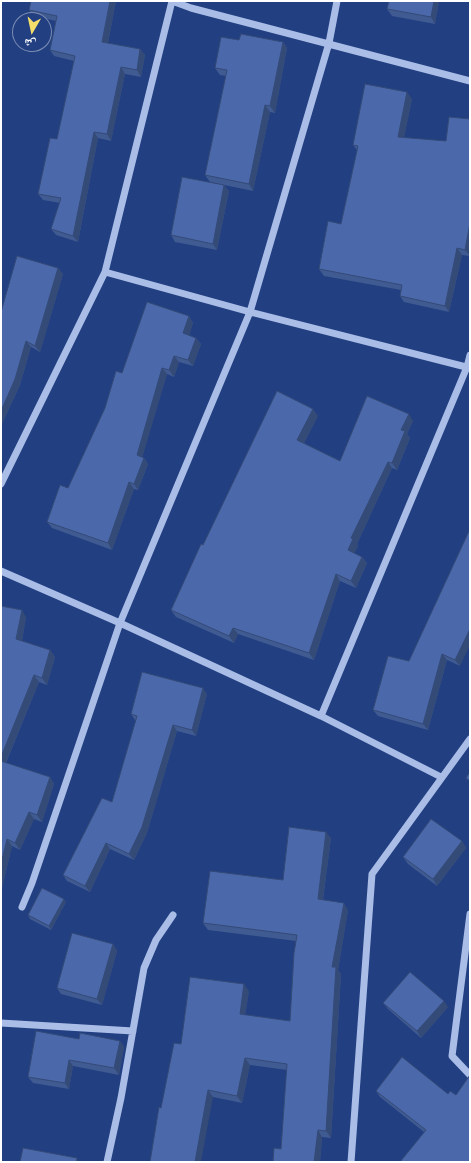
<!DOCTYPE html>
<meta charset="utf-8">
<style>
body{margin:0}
#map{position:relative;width:471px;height:1163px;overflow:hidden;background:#223f81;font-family:"Sofia Sans Condensed","Noto Naskh Arabic",sans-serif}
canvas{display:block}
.frame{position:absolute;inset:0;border:2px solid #fff;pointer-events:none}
.north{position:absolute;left:12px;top:12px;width:40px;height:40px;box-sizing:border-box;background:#223f81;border:1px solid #7a8cb3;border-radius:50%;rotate:189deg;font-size:11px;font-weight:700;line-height:16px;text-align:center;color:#fff}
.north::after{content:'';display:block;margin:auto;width:14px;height:18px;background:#f3de6b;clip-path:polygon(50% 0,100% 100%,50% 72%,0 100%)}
</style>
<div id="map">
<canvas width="471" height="1163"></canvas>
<div class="frame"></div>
<div class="north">ش</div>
</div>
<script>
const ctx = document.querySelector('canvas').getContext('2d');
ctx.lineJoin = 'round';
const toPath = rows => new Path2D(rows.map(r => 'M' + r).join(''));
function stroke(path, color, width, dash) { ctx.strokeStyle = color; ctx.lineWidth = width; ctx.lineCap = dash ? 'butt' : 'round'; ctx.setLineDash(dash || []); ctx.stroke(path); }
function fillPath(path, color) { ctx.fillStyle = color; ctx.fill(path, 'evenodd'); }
stroke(toPath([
 [105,272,250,312,470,368],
 [1,484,105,272,172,1,191,8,470,81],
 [1,571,120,623,321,716,441,777],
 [321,716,467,367,470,355],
 [22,907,32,883,120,623,250,312,329,43,337,1],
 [470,914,452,1056,470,1075],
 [1,1023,133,1031],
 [107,1162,121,1098,144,968,156,940,173,915],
 [351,1162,372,874,470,739]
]), '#a9bde7', 7);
fillPath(toPath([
 [116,1,108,43,140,49,145,55,141,77,125,74,111,141,98,138,78,242,56,235,51,229,60,203,43,200,38,194,57,139,74,61,54,56,50,50,56,21,34,16,29,10],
 [389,1,439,1,435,24,392,16,387,9],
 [239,40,283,42,287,48,275,113,270,112,253,191,210,182,205,175,226,76,220,75,215,68],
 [412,99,404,137,470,256,462,255,449,312,404,302,400,296,401,290,324,276,319,269,341,224,357,150,353,145],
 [224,185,229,191,217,250,175,242,171,235],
 [58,268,63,274,40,352,31,347,20,385,1,426,1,312],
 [189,316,193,323,189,335,196,338,201,344,193,366,179,362,174,377,167,374,142,457,144,458,148,464,138,490,134,489,112,550,52,528,47,522,68,488,122,373],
 [318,416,304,443,340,461,413,421,407,434,410,438,397,470,392,468,357,544,358,546,354,553,362,557,367,563,356,588,340,581,314,660,238,634,234,643,176,617,171,610,203,545],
 [470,529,460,666,447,660,428,730,378,716,373,710,409,661],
 [1,606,26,617,22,641,50,650,55,657,47,685,39,682,6,763,50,777,54,784,42,822,34,819,20,850,12,846,1,892],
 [207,694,196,736,177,731,147,833,134,860,110,849,90,892,67,881,63,875,112,802,136,721,135,720,131,714],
 [331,838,323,900,348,910,338,970,341,974,331,1138,322,1137,320,1162,273,1162,281,1149,287,1070,250,1065,242,1103,213,1097,161,1108,181,1044,249,991,245,1015,290,1021,296,941,208,930,203,923,283,880],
 [462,841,466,848,437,886,408,864,403,857],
 [66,902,51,930,30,919,28,915],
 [113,944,117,951,102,1005,61,994,57,988],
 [383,1003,448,1007,421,1038,388,1009],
 [79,1039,120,1041,124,1047,119,1075,73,1066,69,1089,33,1083,28,1077],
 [376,1091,448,1094,456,1095,470,1162,424,1132,380,1097]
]), '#405a92');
fillPath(toPath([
 [110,1,116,1,107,48,102,42],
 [434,1,439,1,435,24,431,17],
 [283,42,287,48,275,113,270,106],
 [140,49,145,55,141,77,137,70],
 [121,67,125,74,111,141,107,134],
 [407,92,412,99,403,143,398,137],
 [265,105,270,112,253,191,249,184],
 [94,132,98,138,78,242,73,236],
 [224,185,229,191,217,250,213,244],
 [470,223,470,256,465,250],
 [457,248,462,255,449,312,445,306],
 [58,268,63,274,40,352,35,346],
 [189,316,193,323,188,340,183,333],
 [196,338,201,344,193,366,188,360],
 [26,341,31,347,20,385,1,426,1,411],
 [174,356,179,362,174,377,169,370],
 [162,368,167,374,141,462,137,455],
 [313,409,318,416,302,447,297,440],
 [409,414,413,421,407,434,410,438,397,470,392,463,401,430],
 [144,458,148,464,138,490,134,484],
 [388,462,392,468,357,544,358,546,353,557,348,550,351,538],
 [129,482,134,489,112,550,108,543],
 [362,557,367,563,356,588,351,581],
 [336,574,340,581,314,660,309,653],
 [22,610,26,617,21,646,16,639],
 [233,628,238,634,234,643,229,636],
 [470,629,470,645,460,666,455,660],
 [50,650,55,657,47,685,42,678],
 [442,654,447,660,428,730,423,724],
 [34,675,39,682,4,767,1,763,1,757],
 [203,688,207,694,196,736,192,730],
 [173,725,177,731,147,833,134,860,129,854],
 [50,777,54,784,42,822,37,815],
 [29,812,34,819,20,850,15,843],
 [326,832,331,838,322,906,318,899],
 [7,839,12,846,1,892,1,864],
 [462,841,466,848,437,886,433,879],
 [106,843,110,849,90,892,85,886],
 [64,899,66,902,51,930,49,926],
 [344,903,348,910,338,970,341,974,331,1138,326,1131,332,967],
 [113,944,117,951,102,1005,97,999],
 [244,984,249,991,244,1021,240,1014],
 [444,1001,448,1007,421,1038,417,1031],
 [120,1041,124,1047,119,1075,114,1068],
 [245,1058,250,1065,242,1103,237,1096],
 [69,1060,73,1066,69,1089,65,1083],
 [208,1090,213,1097,201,1162,195,1162],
 [318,1130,322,1137,320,1162,314,1162],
 [77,1158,79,1162,76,1162]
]), '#344a77');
const building = toPath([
 [31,1,110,1,102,42,140,49,137,70,121,67,107,134,94,132,73,236,51,229,61,198,38,194,50,138,57,139,75,56,50,50,57,16,29,10,31,1],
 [389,1,434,1,431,17,387,9,389,1],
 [241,34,283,42,270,106,265,105,249,184,205,175,227,70,215,68,221,37,239,40,241,34],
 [365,84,407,92,398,137,446,141,449,117,470,119,470,223,465,250,457,248,445,306,400,296,402,285,319,269,328,221,341,224,358,146,353,145,365,84],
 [182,177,224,185,213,244,171,235,182,177],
 [17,256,58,268,35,346,26,341,15,379,1,411,1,312,17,256],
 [147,302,189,316,183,333,196,338,188,360,174,356,169,370,162,368,137,455,144,458,134,484,129,482,108,543,47,522,60,485,68,488,105,408,116,371,122,373,147,302],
 [277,391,313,409,297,440,340,461,367,396,409,414,401,430,405,431,392,463,388,462,351,538,353,539,348,550,362,557,351,581,336,574,309,653,233,628,229,636,171,610,201,544,203,545,277,391],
 [470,529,470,629,455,660,442,654,423,724,373,710,388,656,409,661,470,529],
 [1,606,22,610,16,639,50,650,42,678,34,675,1,757,1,606],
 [142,672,203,688,192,730,173,725,142,827,129,854,106,843,85,886,63,875,102,798,112,802,137,716,131,714,142,672],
 [1,761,50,777,37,815,29,812,15,843,7,839,1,864,1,761],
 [470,772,470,781,466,778,470,772],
 [431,819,462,841,433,879,403,857,431,819],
 [289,827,326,832,318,899,344,903,332,967,336,967,326,1131,318,1130,314,1162,273,1162,274,1148,281,1149,287,1064,245,1058,237,1096,208,1090,195,1162,150,1162,159,1107,161,1108,174,1043,181,1044,190,977,244,984,240,1014,290,1021,294,953,297,935,203,923,210,871,283,880,289,827],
 [42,888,64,899,49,926,28,915,42,888],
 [72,933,113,944,97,999,57,988,72,933],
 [410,972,444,1001,417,1031,383,1003,410,972],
 [36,1031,79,1039,80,1033,120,1041,114,1068,69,1060,65,1083,28,1077,36,1031],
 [402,1057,448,1094,450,1091,456,1095,470,1075,470,1162,400,1162,426,1130,376,1091,402,1057],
 [23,1148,77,1158,76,1162,20,1162,23,1148]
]);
fillPath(building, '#4b69aa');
stroke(building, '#344a77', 1);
</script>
